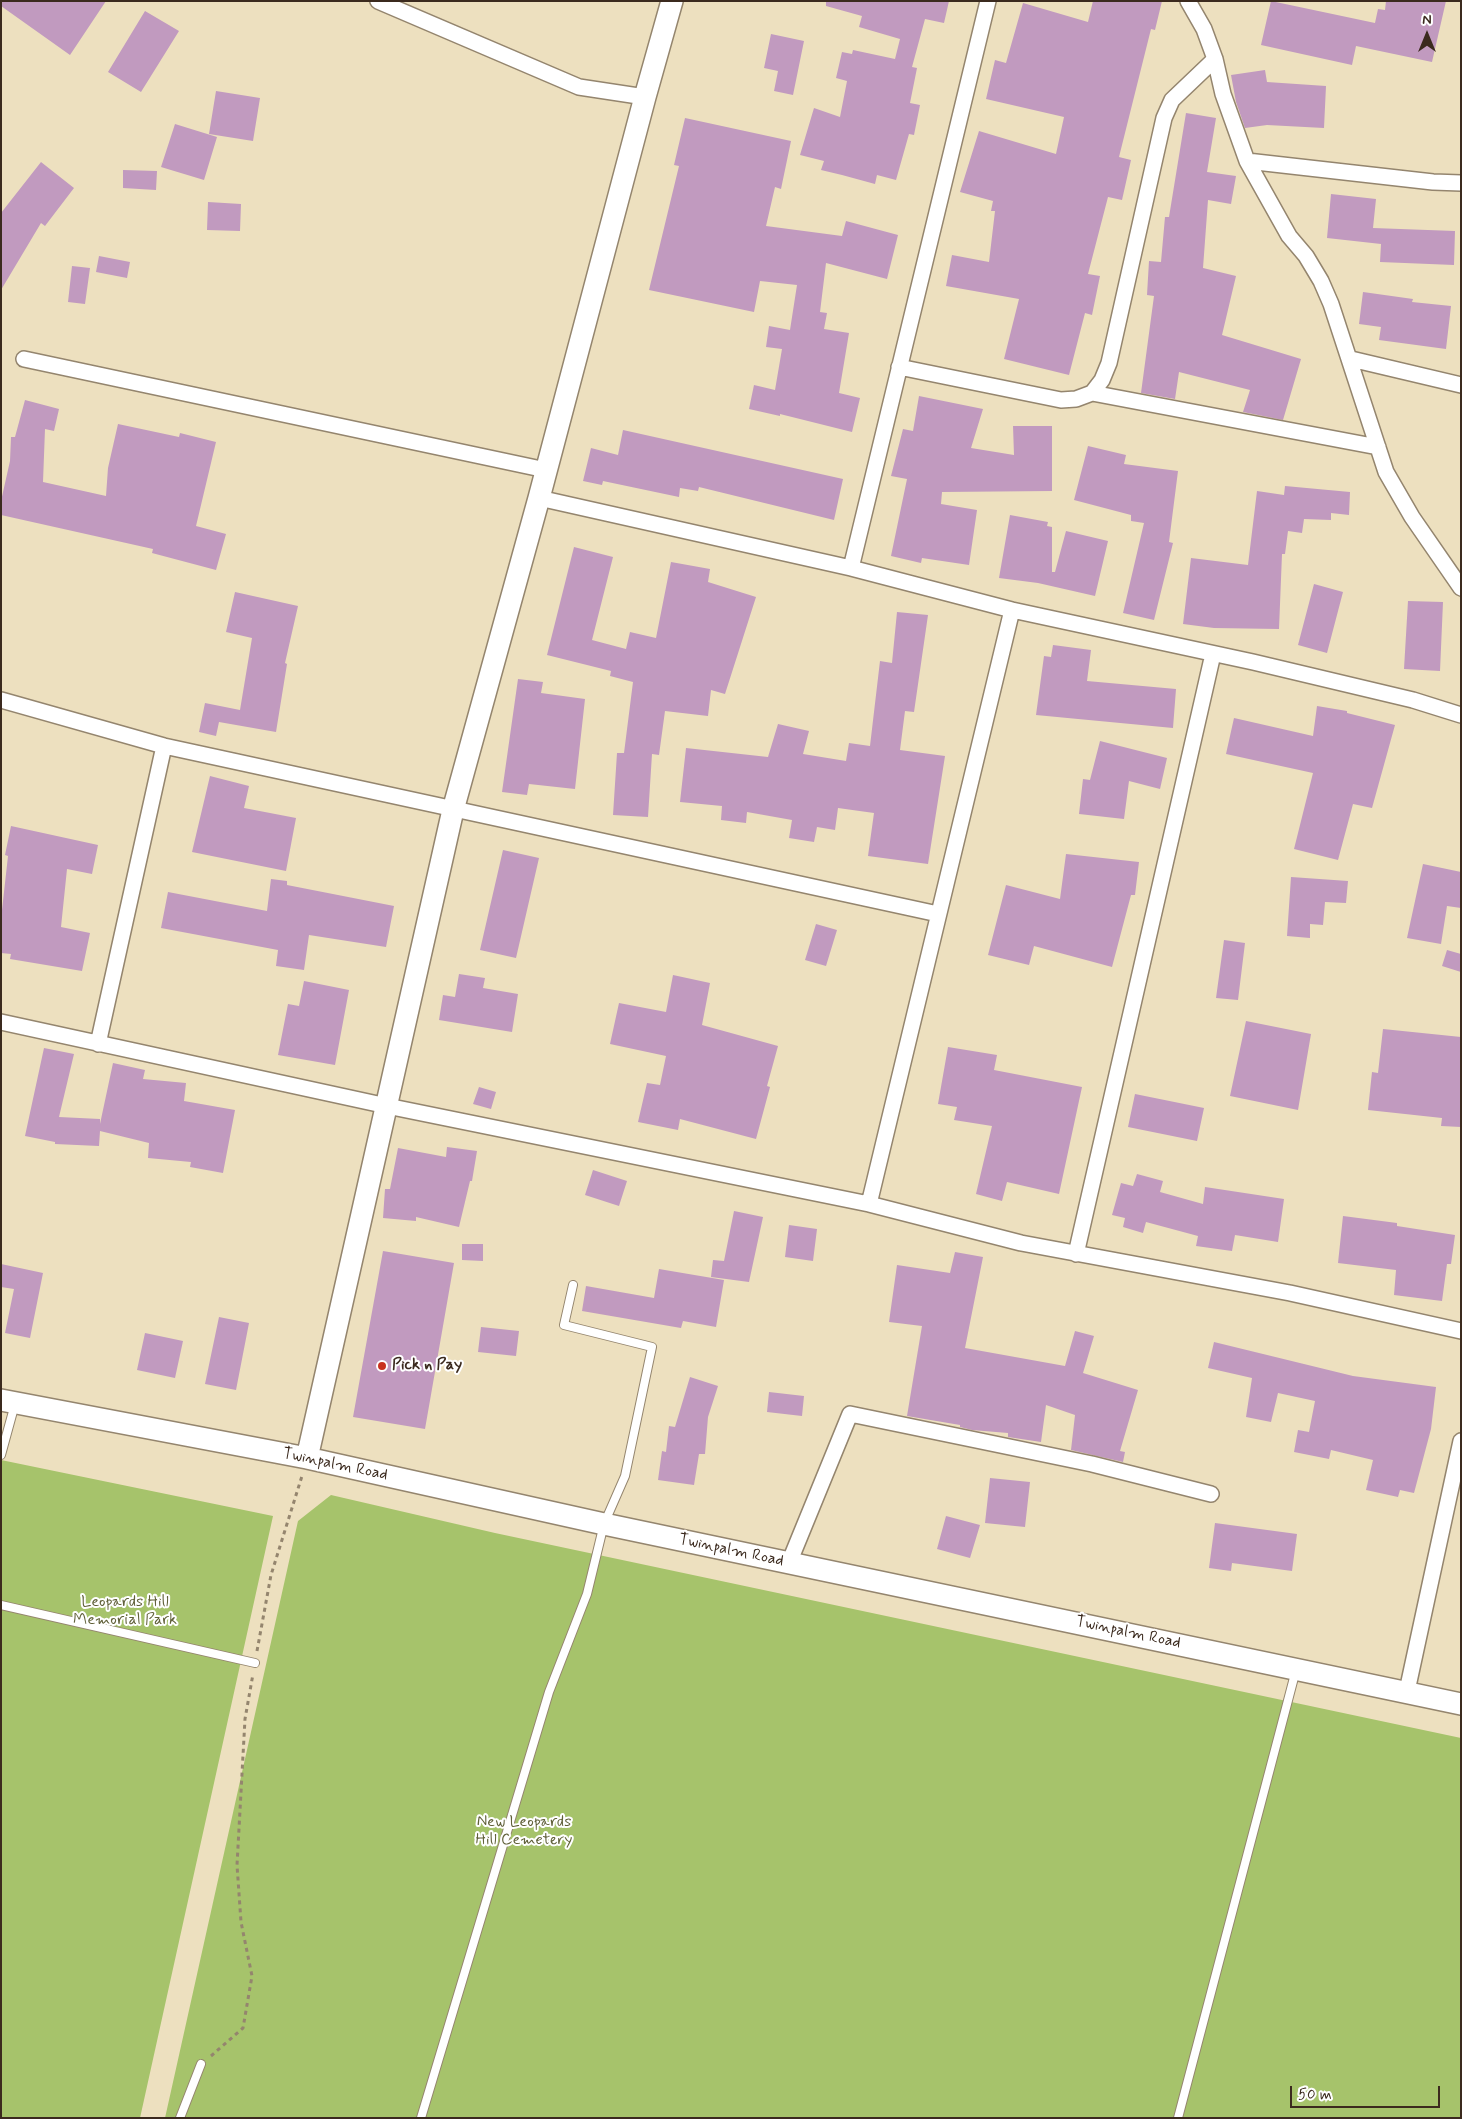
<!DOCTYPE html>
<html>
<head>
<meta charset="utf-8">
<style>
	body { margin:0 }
	#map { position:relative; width:1462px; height:2119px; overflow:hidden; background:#ede0bf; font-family:Mynerve,sans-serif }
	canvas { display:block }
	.frame { position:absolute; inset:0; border:2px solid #3b2a1e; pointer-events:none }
	.north { position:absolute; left:1402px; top:10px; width:50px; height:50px; -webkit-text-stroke:4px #fff; paint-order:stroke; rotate:0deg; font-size:14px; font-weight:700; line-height:20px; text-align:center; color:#3b2a1e }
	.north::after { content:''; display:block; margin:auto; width:18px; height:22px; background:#3b2a1e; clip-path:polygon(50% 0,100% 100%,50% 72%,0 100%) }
	.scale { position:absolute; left:1290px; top:2086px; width:150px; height:22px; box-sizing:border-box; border:2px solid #3b2a1e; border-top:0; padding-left:6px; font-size:15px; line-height:18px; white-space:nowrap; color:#3b2a1e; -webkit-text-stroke:4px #fff; paint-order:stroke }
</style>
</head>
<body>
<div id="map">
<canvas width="1462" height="2119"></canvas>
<div class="frame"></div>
<div class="north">N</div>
<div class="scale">50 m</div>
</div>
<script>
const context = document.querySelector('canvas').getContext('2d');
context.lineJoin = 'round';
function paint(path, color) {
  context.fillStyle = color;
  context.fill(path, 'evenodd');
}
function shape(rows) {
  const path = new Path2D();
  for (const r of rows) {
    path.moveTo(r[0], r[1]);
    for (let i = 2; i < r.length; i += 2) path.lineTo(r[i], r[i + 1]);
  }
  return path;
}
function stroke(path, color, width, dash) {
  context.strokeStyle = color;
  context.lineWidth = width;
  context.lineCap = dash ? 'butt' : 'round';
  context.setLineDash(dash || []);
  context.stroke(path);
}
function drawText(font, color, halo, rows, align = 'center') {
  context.font = font + ' Mynerve,sans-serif';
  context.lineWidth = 4;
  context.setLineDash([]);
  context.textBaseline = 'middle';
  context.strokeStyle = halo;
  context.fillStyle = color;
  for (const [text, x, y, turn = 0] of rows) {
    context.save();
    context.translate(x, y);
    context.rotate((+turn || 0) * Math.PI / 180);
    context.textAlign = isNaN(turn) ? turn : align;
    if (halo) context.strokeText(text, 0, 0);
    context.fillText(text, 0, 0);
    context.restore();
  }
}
paint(shape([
	[1,1460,273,1516,140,2118,1,2118],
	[331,1495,495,1533,1461,1738,1461,2118,165,2118,298,1521]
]), '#a6c36b');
paint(shape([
	[1,1,106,1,70,55,1,6],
	[826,1,949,1,944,23,925,19,912,67,917,68,910,103,920,105,914,135,909,134,896,180,877,175,875,184,842,175,821,170,824,161,800,155,814,108,840,117,847,81,836,78,842,52,852,54,853,50,895,59,900,39,859,27,862,16,826,6],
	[1093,1,1162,1,1155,30,1151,29,1119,157,1131,160,1122,200,1108,197,1088,274,1100,276,1092,315,1085,313,1069,375,1004,359,1019,299,946,286,952,255,989,262,995,211,991,211,993,201,960,192,979,131,1056,154,1064,117,986,99,995,60,1006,63,1023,3,1088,22],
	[1271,1,1375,23,1378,9,1385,10,1386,1,1446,1,1432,62,1356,46,1352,65,1261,45],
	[145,11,179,31,141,92,108,72],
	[771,34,804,41,793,95,774,91,778,71,764,68],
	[1265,70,1267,82,1326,86,1324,128,1267,125,1245,128,1236,102,1231,75],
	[216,91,260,98,253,141,209,134],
	[1186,113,1216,118,1207,172,1236,176,1231,204,1208,200,1203,268,1236,276,1222,335,1301,359,1283,420,1243,412,1250,390,1179,372,1175,399,1141,393,1154,296,1147,295,1149,261,1161,262,1165,217,1169,217],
	[685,118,791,141,781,189,775,187,766,226,842,236,846,221,898,235,887,279,826,263,820,312,827,313,824,329,849,333,839,393,860,398,852,432,780,414,780,416,749,409,754,385,775,390,782,349,766,347,769,326,790,330,797,285,760,281,754,312,649,290,679,166,674,165],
	[175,124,217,137,204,180,161,167],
	[41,162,74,188,45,226,41,223,1,290,1,213],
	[123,170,157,171,156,190,123,188],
	[1331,194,1376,199,1373,228,1455,231,1454,265,1380,262,1381,244,1327,238],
	[208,202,241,204,240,231,207,230],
	[99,256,130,262,127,278,96,272],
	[72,266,90,268,85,304,68,302],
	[1363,292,1413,299,1412,302,1451,306,1446,349,1379,340,1381,327,1359,324],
	[919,396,983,409,971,448,1014,455,1013,426,1052,426,1052,491,942,492,941,504,977,510,969,565,922,558,921,563,891,556,907,479,891,476,903,429,913,431],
	[25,400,59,409,54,431,45,429,43,482,106,496,108,468,118,424,179,437,180,433,216,442,196,526,226,534,216,570,152,553,153,549,1,515,1,501,10,461,11,437,15,437],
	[623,430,843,479,834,520,699,487,698,491,680,488,679,497,603,481,602,485,583,481,591,448,618,455],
	[1088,446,1126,455,1124,464,1178,471,1169,542,1173,543,1154,620,1123,613,1144,523,1131,521,1131,515,1074,500],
	[1285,486,1350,492,1349,515,1331,513,1331,520,1304,519,1302,533,1288,531,1285,554,1282,554,1279,629,1214,628,1183,624,1191,558,1248,565,1257,491,1284,495],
	[1010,515,1048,522,1047,526,1052,527,1052,572,1055,572,1066,531,1108,541,1095,596,1038,583,999,578],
	[574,547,613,557,592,640,626,649,630,632,656,638,671,562,710,569,708,582,756,597,725,694,711,690,708,716,665,711,659,755,652,754,648,817,613,815,617,753,624,753,633,682,610,676,611,671,547,655],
	[1314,584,1343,592,1327,653,1298,645],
	[235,592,298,606,285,663,287,664,276,732,219,722,216,736,199,732,205,703,240,710,252,638,226,632],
	[1408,601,1443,602,1440,671,1404,669],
	[897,612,928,615,914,712,905,711,900,750,945,756,928,864,868,856,874,813,838,808,835,830,817,827,814,842,789,838,792,820,747,812,746,823,721,820,722,806,680,802,686,748,768,757,778,724,809,731,803,754,846,761,849,743,870,746,880,661,892,663],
	[1053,645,1091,650,1087,681,1176,689,1173,728,1036,715,1044,656,1051,657],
	[518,679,543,682,541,693,585,699,575,789,529,784,527,795,502,792],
	[1317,706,1347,711,1347,713,1395,725,1372,808,1353,804,1338,860,1294,849,1313,773,1226,754,1234,718,1313,736],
	[1100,741,1167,758,1160,789,1129,781,1124,819,1079,814,1083,779,1090,780],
	[210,776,249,786,244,808,296,818,286,871,192,852],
	[11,826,98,845,92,874,67,869,61,927,90,933,82,971,10,959,11,954,1,953,1,919,8,856,5,855],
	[503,850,539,858,516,958,480,950],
	[1066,854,1139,862,1135,895,1131,895,1112,967,1034,946,1029,965,988,955,1006,885,1060,899],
	[1423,864,1461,872,1461,908,1447,906,1441,944,1407,938],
	[1291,877,1348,881,1346,903,1325,902,1323,925,1310,924,1310,938,1287,936],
	[271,879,287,881,287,885,394,906,386,947,309,935,304,970,276,966,278,950,161,928,168,892,267,911],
	[816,924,837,930,826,966,805,960],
	[1224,940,1245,943,1238,1000,1216,998],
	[1447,950,1461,954,1461,972,1442,966],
	[459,974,485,978,483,988,518,994,512,1032,439,1020,443,995,455,997],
	[673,975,710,983,702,1025,778,1046,767,1086,770,1087,756,1139,680,1119,678,1130,638,1122,647,1083,660,1085,666,1056,610,1044,619,1003,666,1012],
	[304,981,349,990,335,1065,278,1055,288,1004,299,1006],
	[1246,1021,1311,1034,1298,1110,1230,1096],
	[1383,1029,1461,1037,1461,1127,1441,1126,1442,1118,1368,1110,1372,1072,1378,1073],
	[948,1047,997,1055,994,1070,1082,1087,1059,1194,1007,1182,1002,1201,976,1194,992,1126,954,1120,957,1107,938,1104],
	[44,1048,74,1054,59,1117,100,1119,100,1124,113,1063,145,1070,143,1079,186,1083,184,1101,235,1110,223,1173,190,1167,191,1162,148,1158,149,1143,100,1131,99,1146,55,1144,55,1142,25,1136],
	[479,1087,496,1092,491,1109,473,1104],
	[1135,1094,1204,1108,1197,1141,1128,1127],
	[447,1147,477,1151,472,1181,470,1181,459,1227,416,1217,416,1221,383,1218,385,1189,390,1189,398,1148,446,1157],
	[593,1170,627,1181,619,1206,585,1195],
	[1137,1174,1163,1181,1160,1192,1203,1204,1205,1187,1284,1199,1278,1242,1235,1235,1232,1251,1196,1246,1198,1236,1146,1222,1143,1233,1123,1227,1125,1218,1112,1215,1121,1183,1133,1186],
	[734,1211,763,1217,749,1282,711,1277,713,1260,724,1261],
	[1343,1216,1397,1223,1397,1226,1455,1235,1451,1264,1447,1264,1442,1301,1394,1295,1396,1270,1338,1263],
	[789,1225,817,1229,813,1261,785,1257],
	[462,1244,483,1244,483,1261,462,1260],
	[383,1251,454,1263,425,1429,353,1417],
	[955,1252,983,1257,965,1348,1065,1366,1075,1331,1094,1336,1083,1373,1138,1390,1120,1451,1125,1452,1123,1462,1071,1450,1075,1415,1046,1405,1041,1442,1008,1437,1008,1433,972,1430,960,1427,960,1425,907,1416,922,1326,889,1322,897,1265,950,1273],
	[1,1264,43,1273,30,1338,5,1333,14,1289,1,1287],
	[659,1269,724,1280,716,1327,683,1321,681,1328,582,1311,586,1286,654,1298],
	[219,1317,249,1323,236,1390,205,1384],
	[481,1327,519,1331,516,1356,478,1352],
	[145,1333,183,1341,175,1378,137,1370],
	[1214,1342,1353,1376,1436,1387,1431,1429,1414,1493,1400,1490,1398,1497,1366,1490,1373,1460,1331,1450,1329,1459,1294,1452,1298,1430,1309,1432,1315,1401,1278,1393,1271,1422,1246,1417,1252,1378,1208,1368],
	[690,1377,718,1386,708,1417,705,1454,699,1454,694,1485,658,1480,662,1451,666,1452,669,1426,675,1427],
	[769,1392,804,1396,802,1416,767,1412],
	[990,1478,1030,1482,1025,1527,985,1523],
	[946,1516,980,1525,970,1558,937,1549],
	[1215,1523,1297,1534,1292,1571,1232,1563,1231,1571,1209,1568]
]), '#c19abf');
const lane = shape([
	[1,1455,15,1404],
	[1,1605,255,1663],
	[180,2118,201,2064],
	[421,2118,549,1692,587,1594,604,1524,625,1476,652,1347,564,1325,573,1285],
	[1178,2118,1296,1670]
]);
const street = shape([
	[378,1,579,87,645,97],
	[1188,1,1204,29,1215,59,1223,94,1247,161,1289,236,1306,256,1321,281,1331,304,1386,472,1412,517,1461,588],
	[1247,161,1433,182,1461,183],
	[24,359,546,470],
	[1351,359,1461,385],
	[899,367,1061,400,1076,399,1092,393,1102,380,1109,363,1164,118,1172,100,1215,59],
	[1092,393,1378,447],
	[539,498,851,568,1012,610,1253,662,1413,700,1461,715],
	[851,568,988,1],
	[1,700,164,746,938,914],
	[1,1022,387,1106,869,1204,1021,1243,1290,1293,1461,1331],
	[98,1044,164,746],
	[869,1204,1012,610],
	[1076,1254,1213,654],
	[789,1563,850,1414,1092,1464,1211,1494],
	[1407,1691,1461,1441]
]);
const secondary = shape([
	[1,1400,307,1458,604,1524,1461,1704],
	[307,1458,453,810,539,498,645,97,672,1]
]);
stroke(lane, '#94856e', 10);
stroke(street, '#94856e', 18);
stroke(secondary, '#94856e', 24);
stroke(shape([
	[257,1651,271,1575,302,1476],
	[211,2056,243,2028,252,1976,241,1922,237,1865,245,1719,253,1674]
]), '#94856e', 3, [4, 4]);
stroke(lane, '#fff', 8);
stroke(street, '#fff', 15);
stroke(secondary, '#fff', 21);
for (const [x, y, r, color] of [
	[382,1366,5,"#c8321e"]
]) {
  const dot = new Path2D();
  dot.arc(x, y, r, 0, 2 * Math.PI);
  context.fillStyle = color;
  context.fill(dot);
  stroke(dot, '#fff', 2);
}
drawText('bold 16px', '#3b2a1e', '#fff', [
	["Pick n Pay",392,1366]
], 'left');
drawText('16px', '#3b2a1e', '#fff', [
	["Twinpalm Road",335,1465,12],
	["Twinpalm Road",731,1551,12],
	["Twinpalm Road",1128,1633,12]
]);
drawText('16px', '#606039', '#fff', [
	["Leopards Hill",125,1603],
	["Memorial Park",125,1621],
	["New Leopards",524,1823],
	["Hill Cemetery",524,1841]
]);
</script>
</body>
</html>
